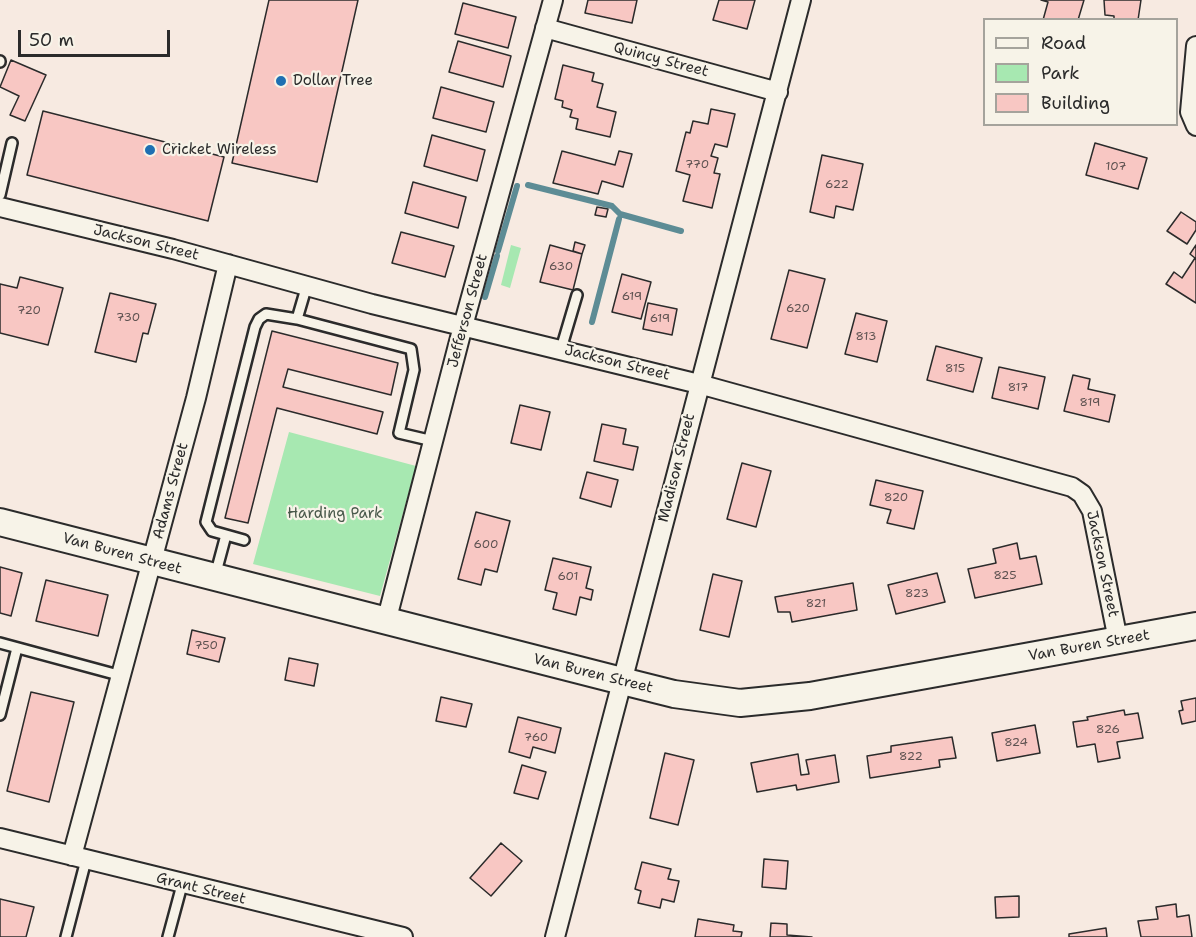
<!DOCTYPE html>
<html>
<head>
<meta charset="utf-8">
<style>
	body { margin:0 }
	#map { position:relative; width:1196px; height:937px; overflow:hidden; background:#f7eae1; font-family:"Shantell Sans",sans-serif }
	canvas { display:block }
	.legend { position:absolute; left:983px; top:18px; width:195px; height:108px; box-sizing:border-box; background:#f7f3e8; border:2px solid #a5a39c; margin:0; padding:8px 10px; list-style:none; font-size:18px; color:#2b2b2b }
	.legend li { display:flex; align-items:center; gap:12px; height:30px }
	.legend b { width:30px; border:2px solid #a5a39c }
	.scale { position:absolute; left:18px; top:30px; width:152px; height:27px; box-sizing:border-box; border:3px solid #2b2b2b; border-top:0; padding-left:8px; font-size:18px; line-height:21px; white-space:nowrap; color:#2b2b2b; -webkit-text-stroke:4px #f7f3e8; paint-order:stroke }
</style>
</head>
<body>
<div id="map">
<canvas width="1196" height="937"></canvas>
<ul class="legend">
<li><b style="height:8px;background:#f7f3e8"></b>Road</li>
<li><b style="height:16px;background:#a7e8b1"></b>Park</li>
<li><b style="height:16px;background:#f8c7c3"></b>Building</li>
</ul>
<div class="scale">50 m</div>
</div>
<script>
const context = document.querySelector('canvas').getContext('2d');
context.lineJoin = 'round';
function paint(path, color) {
  context.fillStyle = color;
  context.fill(path, 'evenodd');
}
function shape(rows) {
  const path = new Path2D();
  for (const r of rows) {
    path.moveTo(r[0], r[1]);
    for (let i = 2; i < r.length; i += 2) path.lineTo(r[i], r[i + 1]);
  }
  return path;
}
function stroke(path, color, width, dash) {
  context.strokeStyle = color;
  context.lineWidth = width;
  context.lineCap = dash ? 'butt' : 'round';
  context.setLineDash(dash || []);
  context.stroke(path);
}
function drawText(font, color, halo, rows, align = 'center') {
  context.font = font + ' "Shantell Sans",sans-serif';
  context.lineWidth = 4.5;
  context.setLineDash([]);
  context.textBaseline = 'middle';
  context.strokeStyle = halo;
  context.fillStyle = color;
  for (const [text, x, y, turn = 0] of rows) {
    context.save();
    context.translate(x, y);
    context.rotate((+turn || 0) * Math.PI / 180);
    context.textAlign = isNaN(turn) ? turn : align;
    if (halo) context.strokeText(text, 0, 0);
    context.fillText(text, 0, 0);
    context.restore();
  }
}
paint(shape([
	[511,245,521,248,510,288,501,285],
	[289,432,416,466,380,596,253,564]
]), '#a7e8b1');
stroke(shape([
	[528,185,612,206,620,214,681,231],
	[498,251,517,186],
	[485,297,497,256],
	[592,322,619,219]
]), '#5d8c95', 6);
const building = shape([
	[269,0,358,0,317,182,232,163,269,0],
	[588,0,637,0,632,23,585,13,588,0],
	[719,0,755,0,747,29,713,20,719,0],
	[1041,0,1084,0,1078,20,1043,20,1048,2,1041,0],
	[1104,0,1141,0,1138,20,1114,20,1114,16,1105,15,1104,0],
	[463,3,516,17,508,48,455,34,463,3],
	[458,41,511,56,503,87,449,72,458,41],
	[11,60,46,75,25,121,10,115,19,96,0,87,11,60],
	[563,65,594,73,592,81,603,84,597,107,616,112,610,137,576,129,578,119,570,117,572,110,562,107,563,101,555,99,563,65],
	[441,87,494,102,486,132,433,118,441,87],
	[711,109,735,114,727,147,715,144,711,156,718,158,714,173,720,174,712,208,683,201,690,175,676,171,686,132,690,133,693,121,708,124,711,109],
	[43,111,224,157,208,221,27,175,43,111],
	[432,135,485,150,477,181,424,166,432,135],
	[1095,143,1147,158,1138,189,1086,175,1095,143],
	[562,151,615,165,619,151,632,154,623,187,602,181,598,194,553,183,562,151],
	[822,155,863,164,853,210,836,206,834,218,810,212,822,155],
	[413,182,466,197,458,228,405,213,413,182],
	[597,207,608,209,606,217,595,215,597,207],
	[1181,212,1196,222,1196,230,1187,244,1167,231,1181,212],
	[401,232,454,246,445,277,392,263,401,232],
	[575,242,585,245,582,254,573,251,575,242],
	[550,245,582,254,573,290,540,282,550,245],
	[1196,245,1196,303,1166,284,1174,272,1182,278,1195,258,1190,254,1196,245],
	[789,270,825,279,807,348,771,339,789,270],
	[622,274,651,282,641,319,612,312,622,274],
	[20,277,63,288,48,345,0,333,0,284,17,288,20,277],
	[110,293,156,304,148,334,143,333,136,362,95,352,110,293],
	[648,303,677,309,672,335,643,329,648,303],
	[856,313,887,321,877,362,845,354,856,313],
	[272,331,398,363,391,395,288,369,283,387,383,412,377,434,277,408,248,523,225,518,272,331],
	[936,346,982,358,973,392,927,380,936,346],
	[999,367,1045,377,1038,409,992,398,999,367],
	[1073,375,1090,379,1088,389,1115,395,1109,422,1064,411,1073,375],
	[520,405,550,412,541,450,511,443,520,405],
	[602,424,626,429,623,444,638,447,633,470,594,461,602,424],
	[742,463,771,471,756,527,727,519,742,463],
	[587,472,618,480,611,507,580,498,587,472],
	[876,480,923,491,914,529,887,523,891,510,870,505,876,480],
	[476,512,510,521,497,572,485,569,481,585,458,579,476,512],
	[1017,543,1020,559,1036,556,1042,584,975,598,968,569,996,563,993,549,1017,543],
	[553,558,591,567,586,588,593,590,591,600,580,597,576,615,553,609,557,593,545,590,553,558],
	[0,567,22,573,11,616,0,613,0,567],
	[937,573,945,602,896,614,888,585,937,573],
	[713,574,742,581,729,637,700,630,713,574],
	[46,580,108,595,98,636,36,621,46,580],
	[853,583,857,610,792,622,790,612,778,612,775,597,853,583],
	[192,630,225,638,219,662,187,654,192,630],
	[289,658,318,664,314,686,285,680,289,658],
	[31,692,74,702,49,802,7,791,31,692],
	[441,697,472,704,466,727,436,721,441,697],
	[1196,698,1196,721,1182,724,1179,711,1183,710,1181,701,1196,698],
	[1124,710,1125,715,1138,713,1143,738,1117,742,1120,758,1098,762,1095,744,1077,747,1073,722,1088,720,1087,717,1124,710],
	[518,717,561,728,555,753,533,747,530,758,509,752,518,717],
	[1035,725,1040,753,997,761,992,733,1035,725],
	[952,737,956,758,939,760,940,767,870,778,867,756,891,752,891,746,952,737],
	[665,753,694,760,678,825,650,818,665,753],
	[798,754,801,775,809,774,806,760,835,755,839,782,797,790,796,785,757,792,751,763,798,754],
	[522,765,546,772,538,799,514,793,522,765],
	[501,843,522,861,491,896,470,878,501,843],
	[764,859,788,861,786,889,762,887,764,859],
	[642,862,671,869,668,879,679,881,674,902,662,899,660,908,638,903,641,891,635,889,642,862],
	[1019,896,1019,917,996,918,995,897,1019,896],
	[0,899,34,907,26,937,0,937,0,899],
	[1176,904,1177,917,1189,915,1192,937,1141,937,1138,921,1158,919,1156,907,1176,904],
	[698,919,734,925,733,931,742,932,741,937,695,937,698,919],
	[771,923,787,924,787,935,812,937,770,937,771,923],
	[1106,928,1107,937,1069,937,1069,934,1106,928]
]);
paint(building, '#f8c7c3');
stroke(building, '#2b2b2b', 1.5);
const lane = shape([
	[0,61,0,62],
	[0,195,12,143],
	[307,285,297,319,411,349,414,370,399,433,433,441],
	[561,349,577,295],
	[244,540,212,531,206,522,255,327,259,319,266,314,297,319],
	[215,576,226,535],
	[0,643,122,676],
	[0,715,17,648],
	[66,937,86,860],
	[168,937,182,885]
]);
const street = shape([
	[545,28,778,92],
	[1196,46,1190,112,1196,126],
	[0,207,173,249,372,304,699,384,1072,487,1082,494,1092,511,1118,640],
	[386,622,463,326,553,0],
	[0,838,403,937],
	[72,856,196,398,228,264],
	[555,937,801,0]
]);
const secondary = shape([
	[0,522,622,681,674,694,740,703,810,696,1196,626]
]);
stroke(lane, '#2b2b2b', 14);
stroke(street, '#2b2b2b', 22);
stroke(secondary, '#2b2b2b', 30);
stroke(lane, '#f7f3e8', 9);
stroke(street, '#f7f3e8', 18);
stroke(secondary, '#f7f3e8', 26);
for (const [x, y, r, color] of [
	[281,81,6,"#1f6fb2"],
	[150,150,6,"#1f6fb2"]
]) {
  const dot = new Path2D();
  dot.arc(x, y, r, 0, 2 * Math.PI);
  context.fillStyle = color;
  context.fill(dot);
  stroke(dot, '#f7f3e8', 2);
}
drawText('12px', '#5e5251', null, [
	["770",697,165],
	["107",1116,167],
	["622",837,185],
	["630",561,267],
	["619",632,297],
	["620",798,309],
	["720",29,311],
	["730",128,318],
	["619",660,319],
	["813",866,337],
	["815",955,369],
	["817",1018,388],
	["819",1090,403],
	["820",896,498],
	["600",486,545],
	["825",1005,576],
	["601",568,577],
	["823",917,594],
	["821",816,604],
	["750",206,646],
	["826",1108,730],
	["760",536,738],
	["824",1016,743],
	["822",911,757]
]);
drawText('15px', '#2b2b2b', '#f7f3e8', [
	["Quincy Street",661,60,15],
	["Jackson Street",146,243,14],
	["Jefferson Street",468,311,-75],
	["Jackson Street",617,363,14],
	["Madison Street",677,468,-76],
	["Adams Street",171,491,-75],
	["Van Buren Street",122,554,15],
	["Jackson Street",1102,564,78],
	["Van Buren Street",1089,646,-10],
	["Van Buren Street",593,674,14],
	["Grant Street",201,889,14]
]);
drawText('15px', '#2b2b2b', '#f7f3e8', [
	["Dollar Tree",293,81],
	["Cricket Wireless",162,150]
], 'left');
drawText('15px', '#4a5a4c', '#f7f3e8', [
	["Harding Park",335,514]
]);
</script>
</body>
</html>
